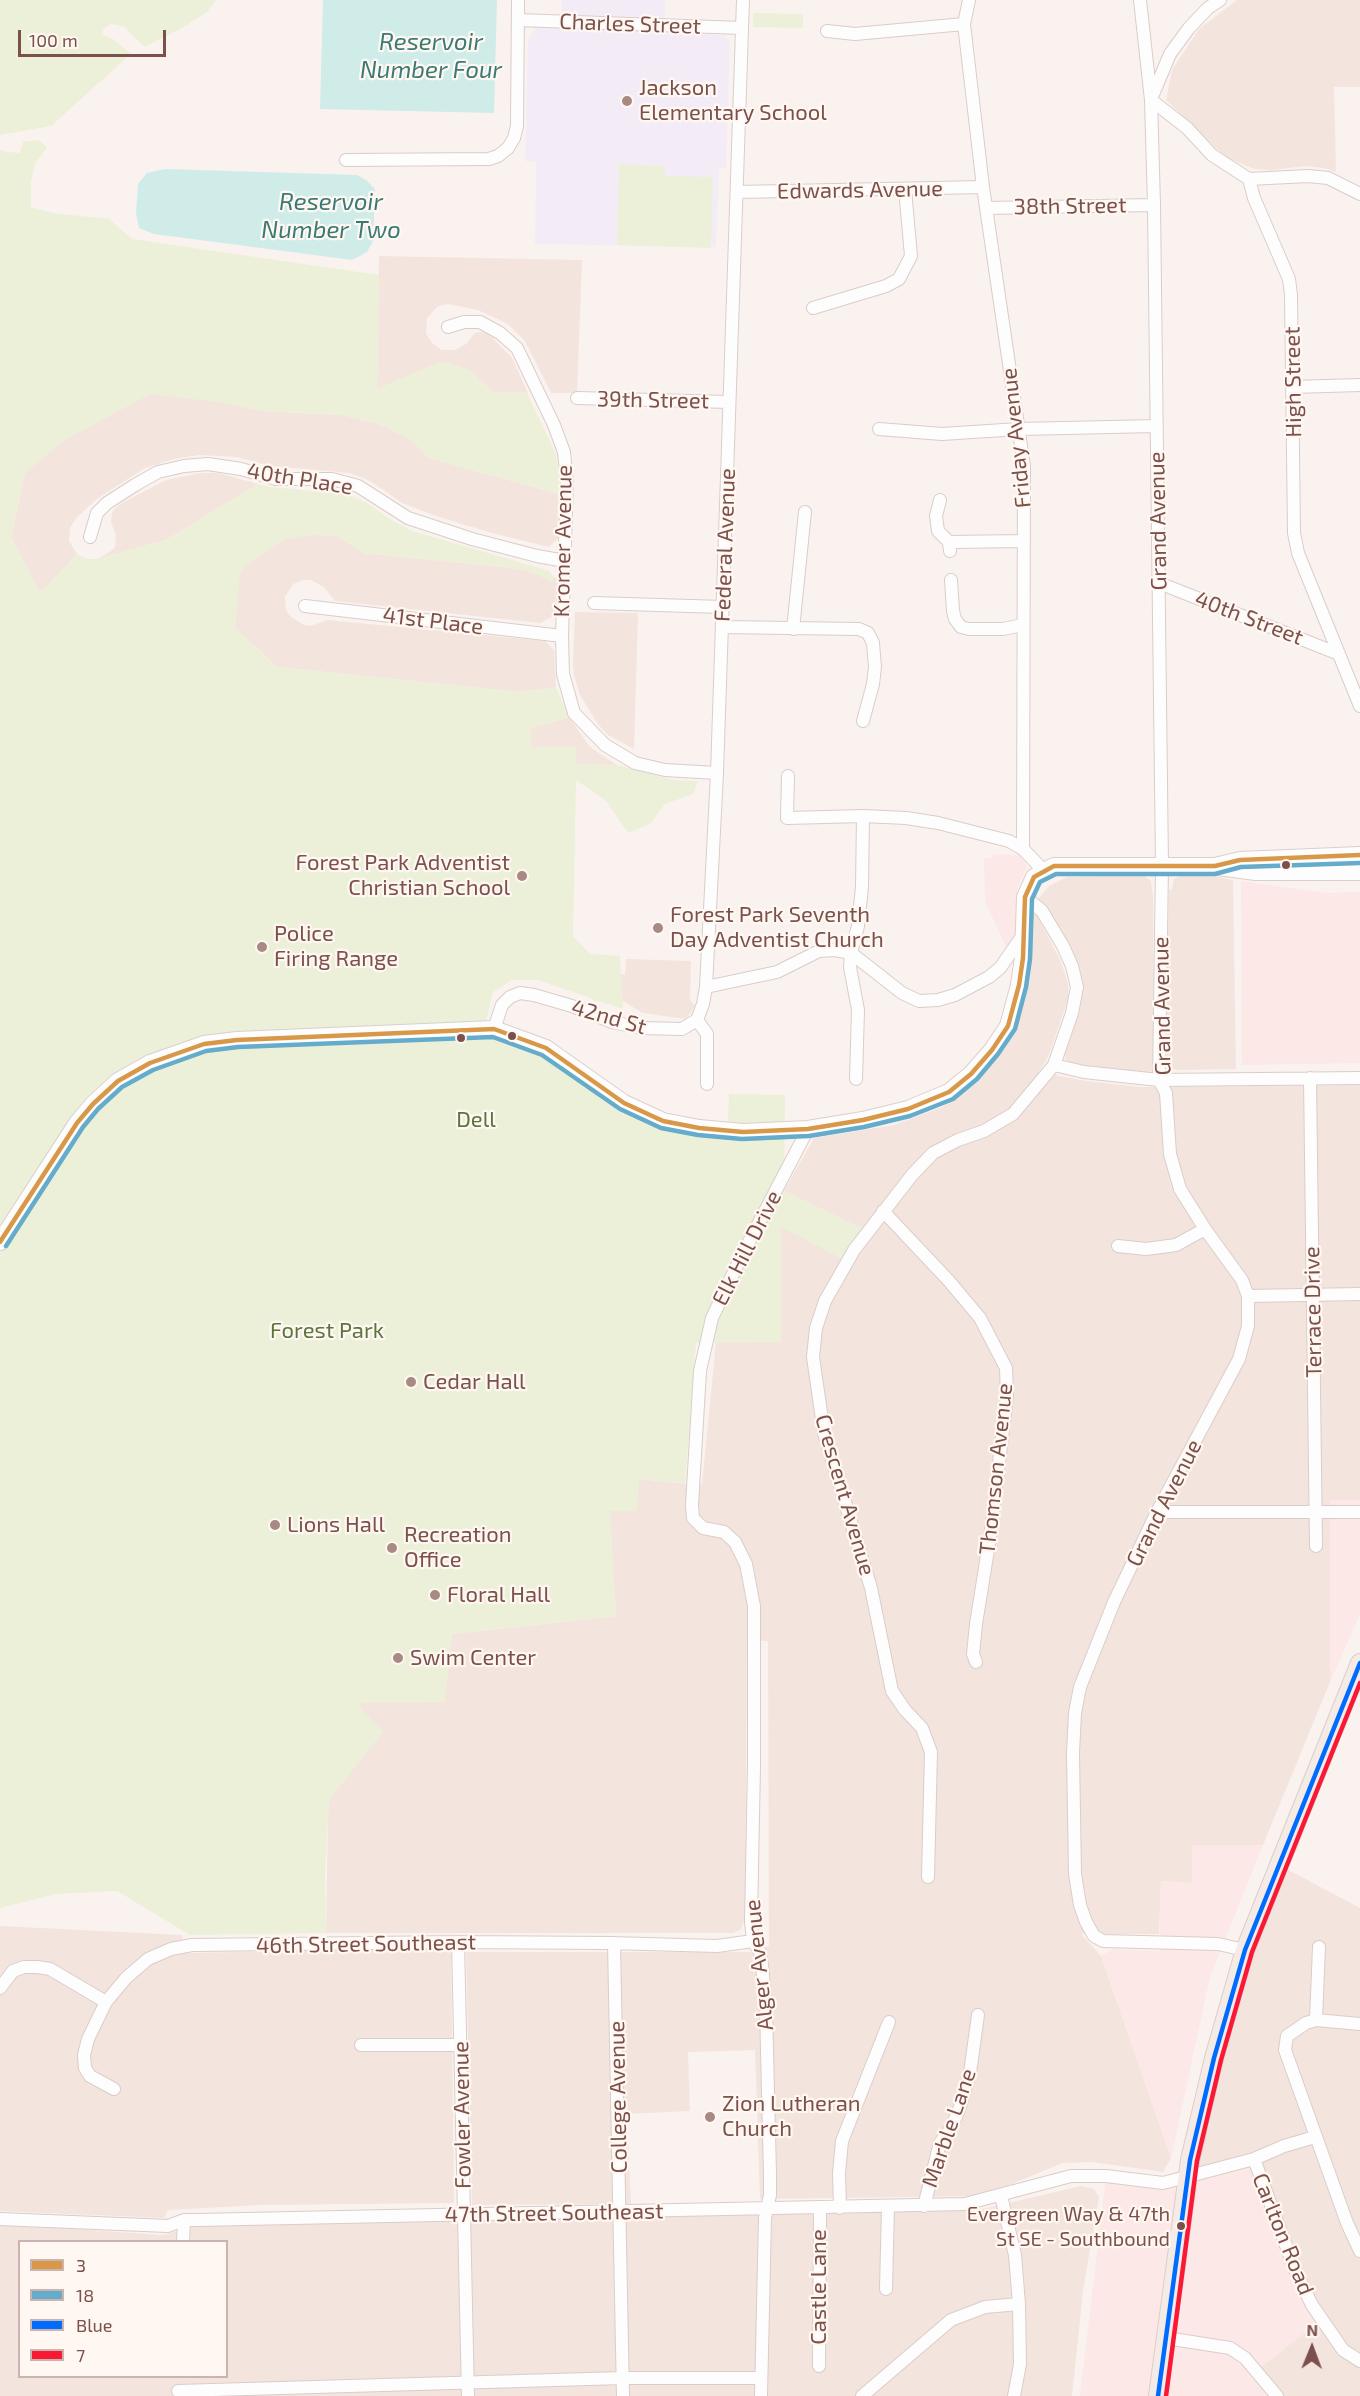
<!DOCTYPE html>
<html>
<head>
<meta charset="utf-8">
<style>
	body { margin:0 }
	#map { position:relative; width:1360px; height:2396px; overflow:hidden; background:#faf2ef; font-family:"Exo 2",sans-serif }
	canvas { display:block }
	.legend { position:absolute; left:18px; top:2240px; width:210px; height:138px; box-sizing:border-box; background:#fff7f2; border:2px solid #cbb4af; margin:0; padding:8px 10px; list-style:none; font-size:18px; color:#7c504b }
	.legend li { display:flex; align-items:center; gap:12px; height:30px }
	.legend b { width:30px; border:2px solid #cbb4af }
	.north { position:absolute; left:1282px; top:2318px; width:60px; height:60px; -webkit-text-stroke:4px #fff7f2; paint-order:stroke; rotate:1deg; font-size:16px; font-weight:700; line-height:24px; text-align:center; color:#7c504b }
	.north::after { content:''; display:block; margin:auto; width:21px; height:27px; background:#7c504b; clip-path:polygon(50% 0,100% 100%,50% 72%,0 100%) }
	.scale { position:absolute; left:18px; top:30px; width:148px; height:27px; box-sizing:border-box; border:3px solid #7c504b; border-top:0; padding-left:8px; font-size:18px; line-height:21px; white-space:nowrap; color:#7c504b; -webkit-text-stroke:4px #fff7f2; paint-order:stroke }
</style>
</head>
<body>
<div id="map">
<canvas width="1360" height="2396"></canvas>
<ul class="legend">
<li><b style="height:8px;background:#d99848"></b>3</li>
<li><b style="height:8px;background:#65accc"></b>18</li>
<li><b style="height:8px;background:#006cff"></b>Blue</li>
<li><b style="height:8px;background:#fb1835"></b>7</li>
</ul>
<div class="north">N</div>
<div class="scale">100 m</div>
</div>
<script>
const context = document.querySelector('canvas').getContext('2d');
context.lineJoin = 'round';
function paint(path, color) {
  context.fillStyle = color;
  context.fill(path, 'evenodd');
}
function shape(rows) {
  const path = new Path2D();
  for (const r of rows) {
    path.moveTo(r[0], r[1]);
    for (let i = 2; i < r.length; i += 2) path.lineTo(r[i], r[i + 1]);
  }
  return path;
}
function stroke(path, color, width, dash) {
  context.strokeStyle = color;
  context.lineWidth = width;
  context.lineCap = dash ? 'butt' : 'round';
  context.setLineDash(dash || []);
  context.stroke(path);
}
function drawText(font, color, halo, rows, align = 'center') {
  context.font = font + ' "Exo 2",sans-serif';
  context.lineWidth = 4.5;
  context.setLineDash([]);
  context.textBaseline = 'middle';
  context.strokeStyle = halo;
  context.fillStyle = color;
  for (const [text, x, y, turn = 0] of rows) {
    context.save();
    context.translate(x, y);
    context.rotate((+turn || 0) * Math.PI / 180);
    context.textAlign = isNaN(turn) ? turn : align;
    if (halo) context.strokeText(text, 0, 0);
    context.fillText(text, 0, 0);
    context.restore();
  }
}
paint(shape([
	[1237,0,1360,0,1360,87,1334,87,1336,172,1324,168,1306,166,1271,170,1254,169,1226,157,1166,100,1172,70,1199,29],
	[379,256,582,260,577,393,551,393,525,341,508,324,478,310,448,304,438,306,427,318,426,333,432,343,442,350,455,350,466,344,475,333,481,332,490,335,512,358,528,393,493,392,469,370,377,389],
	[146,389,192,393,262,411,342,415,379,424,412,440,429,458,559,494,558,538,549,547,492,533,436,516,402,503,372,482,350,473,270,466,237,457,199,455,174,459,145,468,98,498,76,518,70,528,69,541,77,554,40,594,11,537,25,473,60,443],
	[200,473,218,473,258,484,166,540,98,559,111,551,115,547,116,535,111,522,112,512,120,504,166,480],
	[292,533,337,536,364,553,522,569,556,578,555,611,552,617,540,623,335,601,324,587,311,580,303,580,293,584,285,597,286,610,291,617,304,625,310,626,328,620,545,641,554,650,556,687,519,692,277,667,235,628,239,570],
	[575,612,638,613,634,749,608,735,597,723,580,695,574,675,573,664],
	[569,717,590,747,617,765,531,763,531,728],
	[1185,874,1209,875,1233,880,1236,1069,1178,1070,1171,1068,1165,1060,1169,890,1172,889,1174,879],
	[1100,876,1144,876,1151,881,1153,896,1154,1029,1153,1068,1150,1074,1070,1063,1065,1059,1064,1052,1082,988,1076,959,1038,899,1049,886,1067,877],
	[1031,914,1037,915,1061,962,1068,984,1068,999,1049,1055,1039,1072,1086,1081,1141,1087,1360,1085,1360,1500,1330,1501,1330,1682,1263,1845,1192,1845,1192,1883,1161,1881,1159,1934,1081,1934,1101,1956,1171,2158,1163,2172,1092,2162,1063,2163,982,2196,760,2199,755,2050,688,2052,690,2111,627,2114,631,2204,472,2205,466,1952,751,1952,769,1946,768,1641,747,1640,745,1919,740,1930,733,1933,326,1933,330,1702,444,1702,452,1634,616,1616,609,1511,639,1479,702,1485,716,1342,781,1342,781,1227,862,1229,784,1191,814,1138,894,1125,942,1107,977,1082,1006,1047,1026,996],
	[626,959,691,961,690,1000,695,1006,686,1019,643,1013,614,996,616,973,625,975],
	[1279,1865,1360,1908,1360,2396,1277,2396,1256,2371,1187,2177],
	[0,1926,182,1935,184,1953,451,1948,454,2203,261,2205,168,2210,164,2218,0,2211],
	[1081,2186,1094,2189,1099,2197,1083,2291,1072,2396,0,2396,0,2224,163,2235,195,2226,978,2210],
	[20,2242,226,2242,226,2376,20,2376]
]), '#f4e4de');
paint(shape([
	[993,854,1020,855,1027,866,1017,890,1017,935,1006,947,985,901,984,858,992,858],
	[1241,881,1326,893,1360,892,1360,1063,1242,1065],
	[1330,1500,1360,1500,1360,1614,1330,1682],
	[1192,1845,1263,1845,1210,1977,1171,2158,1101,1956,1113,1949,1159,1951,1161,1881,1192,1883],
	[1254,2159,1322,2320,1256,2371,1283,2396,1080,2396,1106,2176,1163,2183]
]), '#fce8e6');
paint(shape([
	[562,0,665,0,665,29,704,30,704,34,724,35,730,41,726,168,719,169,716,247,535,244,536,162,525,161,528,40,537,26,561,26]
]), '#f3ecf6');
paint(shape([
	[0,0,216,0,207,12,187,25,145,47,123,26,111,24,104,28,102,34,113,39,131,54,51,126,0,135,0,149,8,152,20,153,23,142,38,140,47,147,35,164,31,182,31,207,53,213,109,219,132,239,379,275,377,389,442,361,469,370,493,392,527,393,556,454,560,480,559,494,429,458,412,440,379,424,342,415,262,411,218,402,150,394,63,441,25,473,11,537,39,592,51,582,77,554,87,559,98,559,166,540,258,484,270,487,347,494,366,502,393,521,415,532,550,571,552,575,556,578,553,577,554,582,522,569,364,553,337,536,313,535,290,538,277,544,244,567,240,574,235,627,277,667,519,692,556,687,569,717,531,728,531,747,576,747,576,764,617,765,674,780,698,781,693,794,665,804,650,824,628,833,606,801,576,780,573,936,590,954,620,956,623,1009,599,1001,596,1002,590,998,538,980,512,980,493,992,486,1021,488,1036,546,1051,570,1071,572,1078,624,1115,627,1112,727,1138,729,1094,785,1095,784,1191,862,1229,843,1259,781,1227,781,1342,696,1343,685,1483,639,1479,637,1511,610,1511,616,1616,452,1634,445,1702,359,1703,361,1709,383,1732,329,1800,325,1873,326,1933,190,1935,117,1891,56,1894,0,1908],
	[753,13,803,14,803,28,753,27],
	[619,164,663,166,666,176,713,177,711,248,617,245]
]), '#ecf0d9');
paint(shape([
	[323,0,497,0,494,113,320,109],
	[165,169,357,175,366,180,375,189,373,241,367,252,352,260,154,234,139,228,136,213,138,184,147,173]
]), '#cfece8');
const minor = shape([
	[969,0,964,24,983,187,1024,466,1023,849],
	[1140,0,1151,100,1154,205,1162,864,1159,1080,1166,1093,1170,1154,1180,1189,1205,1229,1242,1280,1248,1296,1248,1326,1239,1359,1157,1512,1114,1602,1080,1687,1075,1713,1073,1753,1075,1874,1080,1905,1086,1922,1094,1936,1103,1941,1218,1944,1245,1950],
	[518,20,742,28],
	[827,31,855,34,964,24],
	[1151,99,1170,54,1189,28,1208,8,1220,0],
	[1151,100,1187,128,1212,155,1249,179,1254,198,1289,279,1291,295,1294,533,1298,553,1360,706],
	[346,160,489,159,498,156,508,148,514,138,517,126,518,0],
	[1249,179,1308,176,1328,178,1360,194],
	[737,192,983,187],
	[986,208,1154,205],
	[813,308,886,286,899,279,911,256,905,189],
	[448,327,464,322,480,322,500,333,517,348,554,425,564,452,567,481,562,636,563,674,574,713,605,745,635,763,665,770,717,773],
	[1293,387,1360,385],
	[577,398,729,402],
	[879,429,942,434,1019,429,1156,426],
	[940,500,936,516,938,531,949,542,950,551],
	[90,537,97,513,107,503,135,485,158,472,184,466,208,464,241,469,276,479,332,479,358,486,408,518,472,539,537,556,565,561],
	[949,542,1024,541],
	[951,580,953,611,955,619,961,627,969,629,1003,629,1023,625],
	[1159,583,1339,654],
	[594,603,723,607],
	[305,606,562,636],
	[722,627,859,629,868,633,873,643,875,667,873,684,863,721],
	[793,629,805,512],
	[788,776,787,818,863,816,906,818,938,823,1009,841,1023,849,1044,871],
	[706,987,777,972,819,951,835,950,851,953,902,993,919,1001,938,1000,955,995,989,977,1000,968,1023,935],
	[697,1020,703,1004,706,987,717,773,743,0],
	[697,1020,707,1034,707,1084],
	[494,1029,502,1005,510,997,520,993,534,995,572,1006,612,1022,641,1028,682,1029,697,1020],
	[1054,1065,1084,1072,1159,1080,1360,1078],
	[1310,1078,1316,1546],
	[856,1079,858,1010,850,967,851,953,858,926,862,887,863,816],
	[883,1211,949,1281,980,1318,1006,1368,1007,1396,990,1537,976,1624,973,1654,976,1662],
	[1118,1246,1146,1249,1176,1245,1205,1229],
	[1248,1296,1360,1294],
	[1157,1512,1360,1512],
	[928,1877,931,1752,922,1728,905,1710,892,1691,871,1588,824,1433,813,1357,816,1328,825,1301,854,1250,912,1175,933,1153,958,1140,984,1131,1013,1114,1054,1065,1072,1013,1077,987,1072,966,1063,946,1042,911,1025,897],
	[458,1942,468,2396],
	[614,1943,623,2396],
	[0,1988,13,1971,24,1967,37,1967,50,1969,106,2002],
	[1316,2020,1319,1947],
	[1360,2024,1316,2020,1306,2023,1287,2036,1285,2050,1347,2223,1360,2251],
	[361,2045,461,2045],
	[114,2089,90,2076,85,2068,84,2055,88,2039,106,2002,126,1978,148,1959,171,1949,192,1945,458,1942,610,1943,717,1946,753,1941],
	[1254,2159,1295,2270,1312,2305,1343,2350,1360,2361],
	[1001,2196,1015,2255,1019,2304,1020,2364,1014,2396],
	[924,2206,940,2143,950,2130,959,2110,970,2073,978,2015],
	[840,2208,839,2173,842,2141,889,2022],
	[0,2219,168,2226,184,2220,197,2220,965,2204,1071,2176,1106,2176,1163,2183,1254,2159,1284,2146,1315,2137],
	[183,2242,184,2220],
	[886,2289,888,2207],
	[1166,2338,1230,2348,1245,2358,1277,2396],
	[819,2366,820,2208],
	[178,2391,623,2378,761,2378],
	[761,2396,765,2218,770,2195,770,2174,766,2009,762,1965,760,1952,753,1941,751,1922,754,1765,754,1606,746,1564,735,1542,724,1532,703,1528,693,1518,692,1505,700,1371,712,1318,742,1255,808,1129],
	[862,2396,951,2320,985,2307,1019,2304]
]);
const secondary = shape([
	[1218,867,1256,872,1360,872],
	[0,1242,77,1123,93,1104,118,1081,150,1063,204,1044,237,1040,494,1029,546,1048,624,1103,663,1121,699,1128,743,1132,808,1129,863,1120,908,1109,949,1092,971,1074,992,1050,1008,1026,1019,985,1023,958,1025,897,1034,877,1044,871,1054,866,1215,866,1240,860,1360,855]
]);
const primary = shape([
	[1158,2396,1190,2160,1214,2058,1245,1950,1360,1663]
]);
stroke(minor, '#d9cdcb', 14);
stroke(secondary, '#dbcfcc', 18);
stroke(primary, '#dbcdcb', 20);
stroke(minor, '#fefdfd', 12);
stroke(secondary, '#fefdfd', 16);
stroke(primary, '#f4ebe6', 18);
stroke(shape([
	[0,1242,77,1123,93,1104,118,1081,150,1063,204,1044,237,1040,494,1029,546,1048,624,1103,663,1121,699,1128,743,1132,808,1129,863,1120,908,1109,949,1092,971,1074,992,1050,1008,1026,1019,985,1023,958,1025,897,1034,877,1054,866,1215,866,1240,860,1360,855]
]), '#d99848', 4.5);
stroke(shape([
	[6,1246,83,1127,98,1109,122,1087,153,1070,206,1051,238,1047,493,1037,542,1055,620,1109,661,1128,698,1135,742,1139,809,1136,864,1127,910,1116,953,1099,977,1079,998,1054,1015,1029,1026,987,1030,959,1032,899,1040,882,1056,874,1215,874,1241,867,1360,863]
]), '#65accc', 4.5);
stroke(shape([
	[1158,2396,1190,2160,1214,2058,1245,1950,1360,1663]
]), '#006cff', 4.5);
stroke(shape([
	[1166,2396,1197,2161,1221,2060,1252,1952,1360,1683]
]), '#fb1835', 4.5);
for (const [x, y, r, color] of [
	[627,101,6,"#a88984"],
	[1286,865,5,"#7c504b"],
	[522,876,6,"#a88984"],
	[658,928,6,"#a88984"],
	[262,947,6,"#a88984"],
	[512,1036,5,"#7c504b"],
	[461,1038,5,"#7c504b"],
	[411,1382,6,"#a88984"],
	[275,1525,6,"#a88984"],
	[392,1548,6,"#a88984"],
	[435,1595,6,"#a88984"],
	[398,1658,6,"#a88984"],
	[710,2117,6,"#a88984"],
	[1181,2226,5,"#7c504b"]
]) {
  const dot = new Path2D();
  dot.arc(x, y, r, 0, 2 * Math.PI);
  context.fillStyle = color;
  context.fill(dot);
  stroke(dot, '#fff7f2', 2);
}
drawText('20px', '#7c504b', '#fff7f2', [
	["Evergreen Way & 47th",1170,2214],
	["St SE - Southbound",1170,2239]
], 'right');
drawText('22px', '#7c504b', '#fff7f2', [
	["Charles Street",630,24,2],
	["Edwards Avenue",860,190,-1],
	["38th Street",1070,206,-1],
	["High Street",1293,382,-91],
	["39th Street",653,400,1],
	["Friday Avenue",1016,438,-96],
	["40th Place",300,479,9],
	["Grand Avenue",1158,521,-91],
	["Kromer Avenue",563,541,-89],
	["Federal Avenue",725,545,-88],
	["40th Street",1249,618,21],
	["41st Place",433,621,7],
	["Grand Avenue",1162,1006,-91],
	["42nd St",609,1017,16],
	["Elk Hill Drive",747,1248,-63],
	["Terrace Drive",1313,1312,-91],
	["Thomson Avenue",996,1469,-84],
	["Crescent Avenue",845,1495,74],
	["Grand Avenue",1164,1503,-63],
	["46th Street Southeast",366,1944,-1],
	["Alger Avenue",759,1965,-96],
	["College Avenue",618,2097,-91],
	["Fowler Avenue",462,2115,-91],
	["Marble Lane",949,2128,-71],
	["47th Street Southeast",554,2213,-1],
	["Carlton Road",1283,2234,68],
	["Castle Lane",819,2287,-90]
]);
drawText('22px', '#7c504b', '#fff7f2', [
	["Jackson",639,88],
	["Elementary School",639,113],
	["Forest Park Adventist",510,863,"right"],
	["Christian School",510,888,"right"],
	["Forest Park Seventh",670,915],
	["Day Adventist Church",670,940],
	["Police",274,934],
	["Firing Range",274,959],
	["Cedar Hall",423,1382],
	["Lions Hall",287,1525],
	["Recreation",404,1535],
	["Office",404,1560],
	["Floral Hall",447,1595],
	["Swim Center",410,1658],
	["Zion Lutheran",722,2104],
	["Church",722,2129]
], 'left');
drawText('22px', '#5b763b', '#fff7f2', [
	["Dell",476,1120],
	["Forest Park",327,1331]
]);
drawText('italic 24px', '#3a7a74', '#fff7f2', [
	["Reservoir",431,42],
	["Number Four",431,70],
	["Reservoir",331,202],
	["Number Two",331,230]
]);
</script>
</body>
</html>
